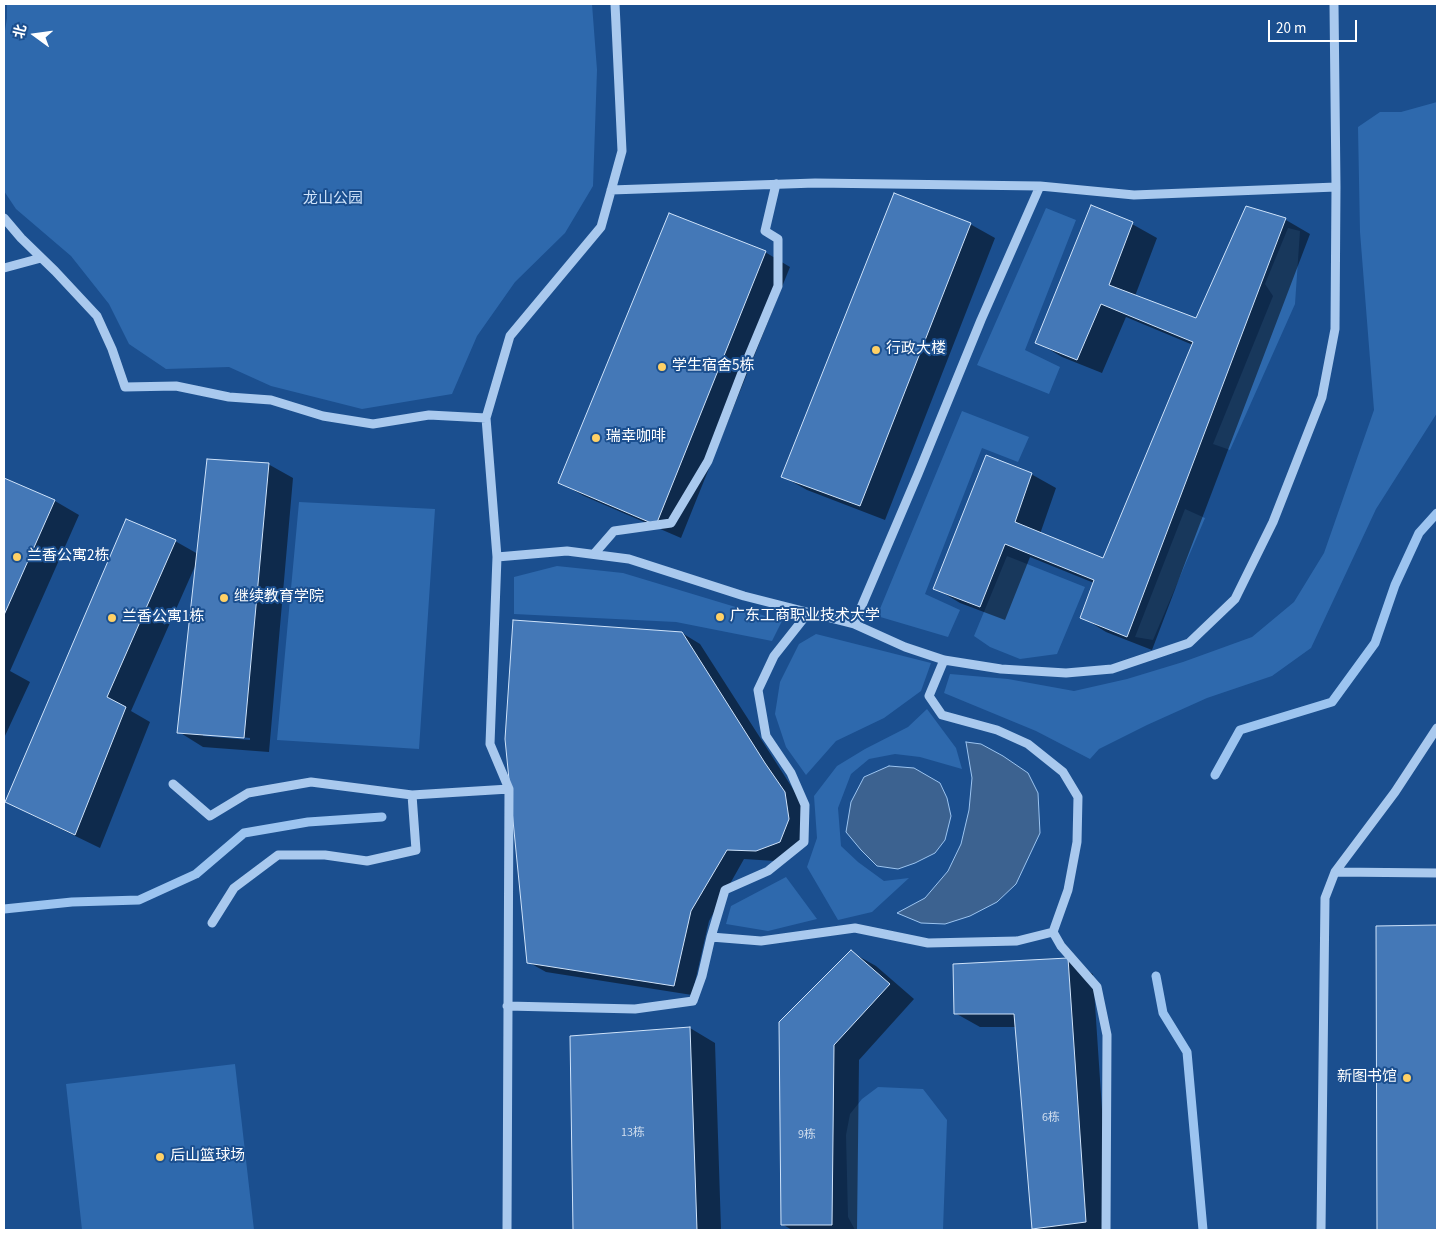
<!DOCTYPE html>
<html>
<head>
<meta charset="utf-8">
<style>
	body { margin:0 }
	#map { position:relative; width:1441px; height:1234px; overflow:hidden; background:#1b4f8f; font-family:"Source Sans 3","Noto Sans SC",sans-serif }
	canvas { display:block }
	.frame { position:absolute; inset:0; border:5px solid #fff; pointer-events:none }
	.north { position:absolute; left:10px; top:10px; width:50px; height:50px; -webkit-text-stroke:4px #1b4f8f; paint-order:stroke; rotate:284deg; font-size:14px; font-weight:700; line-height:20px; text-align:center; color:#fff }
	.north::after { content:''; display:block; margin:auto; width:18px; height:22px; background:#fff; clip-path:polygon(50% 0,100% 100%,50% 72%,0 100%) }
	.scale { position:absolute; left:1268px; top:20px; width:89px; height:22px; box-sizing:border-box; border:2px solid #fff; border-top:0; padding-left:6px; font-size:15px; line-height:18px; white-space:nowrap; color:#fff; -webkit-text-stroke:4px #1b4f8f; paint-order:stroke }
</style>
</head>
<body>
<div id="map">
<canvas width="1441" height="1234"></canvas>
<div class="frame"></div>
<div class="north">北</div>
<div class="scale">20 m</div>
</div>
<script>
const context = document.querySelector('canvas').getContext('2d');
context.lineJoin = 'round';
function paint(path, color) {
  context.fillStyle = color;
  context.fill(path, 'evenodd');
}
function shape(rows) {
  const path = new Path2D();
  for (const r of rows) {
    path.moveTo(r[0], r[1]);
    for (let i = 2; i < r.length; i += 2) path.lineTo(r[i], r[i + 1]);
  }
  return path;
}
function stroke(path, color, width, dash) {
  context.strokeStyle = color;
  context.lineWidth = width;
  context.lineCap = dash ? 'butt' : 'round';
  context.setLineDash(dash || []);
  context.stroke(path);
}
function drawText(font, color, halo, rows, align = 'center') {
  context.font = font + ' "Source Sans 3","Noto Sans SC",sans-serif';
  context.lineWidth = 4;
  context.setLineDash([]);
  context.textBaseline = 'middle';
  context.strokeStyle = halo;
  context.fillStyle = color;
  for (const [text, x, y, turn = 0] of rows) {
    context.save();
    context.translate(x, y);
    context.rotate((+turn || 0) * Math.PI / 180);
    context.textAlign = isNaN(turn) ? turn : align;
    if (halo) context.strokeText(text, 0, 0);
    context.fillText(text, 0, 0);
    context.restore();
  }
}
paint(shape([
	[7,4,592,4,597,70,593,186,565,233,515,282,477,336,452,394,362,409,271,386,229,367,166,369,129,344,109,304,71,256,16,209,4,191,4,37,7,18],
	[1437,102,1437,413,1376,509,1311,648,1272,676,1207,698,1147,725,1099,749,1090,759,1036,731,944,693,950,674,1008,679,1074,691,1127,679,1183,662,1252,637,1294,602,1324,553,1374,410,1360,232,1358,127,1380,112,1401,112],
	[1046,208,1076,220,1025,350,1060,367,1049,394,977,365],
	[1288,228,1300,231,1295,304,1230,450,1213,444,1273,296,1265,284],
	[962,411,1029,437,1018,462,982,448,925,594,960,610,948,637,877,616],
	[299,502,435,509,419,749,277,740],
	[1185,509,1205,518,1153,640,1135,637],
	[1007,556,1085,587,1057,654,1020,659,990,647,974,636],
	[557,566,623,573,782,621,772,641,676,622,514,614,514,577],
	[816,634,931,663,921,691,884,718,836,741,806,775,786,747,775,714,780,682,799,644],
	[927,709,956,748,962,769,920,757,895,754,869,759,851,774,838,808,841,846,858,862,884,881,909,878,872,912,838,920,807,867,817,838,814,796,837,766,865,749,908,727],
	[786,877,817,919,768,931,726,924,731,906],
	[235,1064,254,1230,82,1230,66,1084],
	[878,1087,923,1089,947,1120,943,1230,855,1230,848,1217,846,1135,850,1114,862,1099]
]), '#2e69ad');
const water = shape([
	[966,742,981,744,1003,756,1028,773,1038,793,1040,833,1016,884,997,902,970,916,945,924,921,923,897,913,925,898,948,871,961,844,969,810,972,778,966,742],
	[889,766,914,768,940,783,947,798,951,816,945,840,935,853,915,863,898,869,877,866,861,850,846,832,851,802,864,777,889,766]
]);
paint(water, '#3c6290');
stroke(water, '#9cc4f0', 1);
paint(shape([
	[1247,207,1286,220,1310,234,1152,650,1106,632,1082,617,1094,583,1030,557,1005,620,960,603,935,588,1031,474,1056,488,1040,534,1103,560,1193,345,1126,317,1102,373,1062,357,1037,342,1132,224,1157,238,1135,296,1197,320],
	[970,224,995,238,885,520,807,490,782,476],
	[765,252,790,267,681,538,584,496,559,482],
	[268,464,293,478,269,752,203,747,179,732,196,564,131,711,150,722,100,848,32,815,7,801,175,541,198,554],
	[203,734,250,738,250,740,203,736],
	[5,479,55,501,79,515,10,671,30,682,4,738,4,483],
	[682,633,700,644,802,803,806,829,797,852,775,861,744,859,709,921,692,995,546,972,528,962],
	[1377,927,1437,927,1437,1230,1378,1230],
	[851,952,876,966,914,999,859,1060,857,1230,792,1230,782,1224],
	[1068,960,1093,974,1110,1230,1038,1230,1034,1228,1016,1027,980,1027,955,1013],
	[690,1028,715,1043,721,1230,574,1230,571,1037]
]), '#0007');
stroke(shape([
	[1215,775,1240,730,1332,702,1375,643,1395,585,1419,533,1437,513],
	[4,909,72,902,139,900,196,874,244,833,308,822,382,817],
	[1156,976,1163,1013,1187,1052,1203,1230]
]), '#9cc4f0', 9);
const building = shape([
	[894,193,971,223,860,506,781,477,894,193],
	[1091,205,1133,222,1109,285,1196,318,1246,206,1286,218,1127,637,1080,618,1094,580,1005,544,980,607,933,589,986,455,1032,473,1015,522,1103,558,1193,342,1101,304,1077,360,1035,343,1091,205],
	[669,213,766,251,656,525,558,483,669,213],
	[207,459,269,463,244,738,177,733,207,459],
	[4,478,55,500,4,615,4,478],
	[126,519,176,540,107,697,126,707,75,835,5,802,126,519],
	[513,620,682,632,765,763,785,792,789,819,780,842,756,851,727,850,691,911,674,986,527,963,505,739,513,620],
	[1437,925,1437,1230,1377,1230,1376,926,1437,925],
	[851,950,890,984,834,1045,832,1225,781,1225,779,1022,851,950],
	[1068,958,1086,1222,1032,1229,1014,1014,954,1014,953,964,1068,958],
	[690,1027,697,1230,573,1230,570,1036,690,1027]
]);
paint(building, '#4478b7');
stroke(building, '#cfe3fa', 1);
stroke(shape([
	[611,190,815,183,1040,186],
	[4,218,21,238,55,271,97,316,112,349,125,387,176,386,229,397,271,400,323,416,373,424,429,415,486,418],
	[4,268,41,258],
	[594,554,614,531,671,523,708,461,743,370,778,286,778,239,765,231,776,184],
	[497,557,567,551,629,559,744,596,854,624,918,474,981,320,1040,186,1134,195,1336,187,1334,4],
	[854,624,905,647,944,660,1001,669,1066,673,1112,669,1189,643,1235,599,1273,522,1322,397,1335,329,1336,187],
	[173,784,210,816,248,793,311,782,412,795,509,789],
	[1335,872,1437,873],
	[212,923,234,888,278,855,325,855,367,861,416,850,412,795],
	[1053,932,1061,946,1097,987,1107,1035,1106,1230],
	[711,937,761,941,855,928,928,943,1017,941,1053,932,1068,890,1077,842,1078,797,1063,772,1028,744,997,730,942,715,929,696,944,660],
	[507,1006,635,1009,693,1001,702,976,711,937,725,890,768,871,804,842,805,805,791,773,766,736,758,690,774,656,808,613],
	[507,1230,509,789,490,744,497,557,486,418,510,336,601,227,622,151,615,4],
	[1321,1230,1325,898,1335,872,1395,792,1437,728]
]), '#a9c9ee', 9);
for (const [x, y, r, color] of [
	[876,350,5,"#ffd166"],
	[662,367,5,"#ffd166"],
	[596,438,5,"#ffd166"],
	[17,557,5,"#ffd166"],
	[224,598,5,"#ffd166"],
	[720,617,5,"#ffd166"],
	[112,618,5,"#ffd166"],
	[1407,1078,5,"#ffd166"],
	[160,1157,5,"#ffd166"]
]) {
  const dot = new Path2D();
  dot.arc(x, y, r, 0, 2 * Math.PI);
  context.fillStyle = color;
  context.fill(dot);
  stroke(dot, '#1b4f8f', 2);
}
drawText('12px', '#d0dded', null, [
	["6栋",1051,1118],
	["13栋",633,1133],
	["9栋",807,1135]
]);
drawText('15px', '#cfe3fa', '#1b4f8f', [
	["龙山公园",333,200]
]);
drawText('15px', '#fff', '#1b4f8f', [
	["行政大楼",886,350],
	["学生宿舍5栋",672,367],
	["瑞幸咖啡",606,438],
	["兰香公寓2栋",27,557],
	["继续教育学院",234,598],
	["广东工商职业技术大学",730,617],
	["兰香公寓1栋",122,618],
	["新图书馆",1397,1078,"right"],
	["后山篮球场",170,1157]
], 'left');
</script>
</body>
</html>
